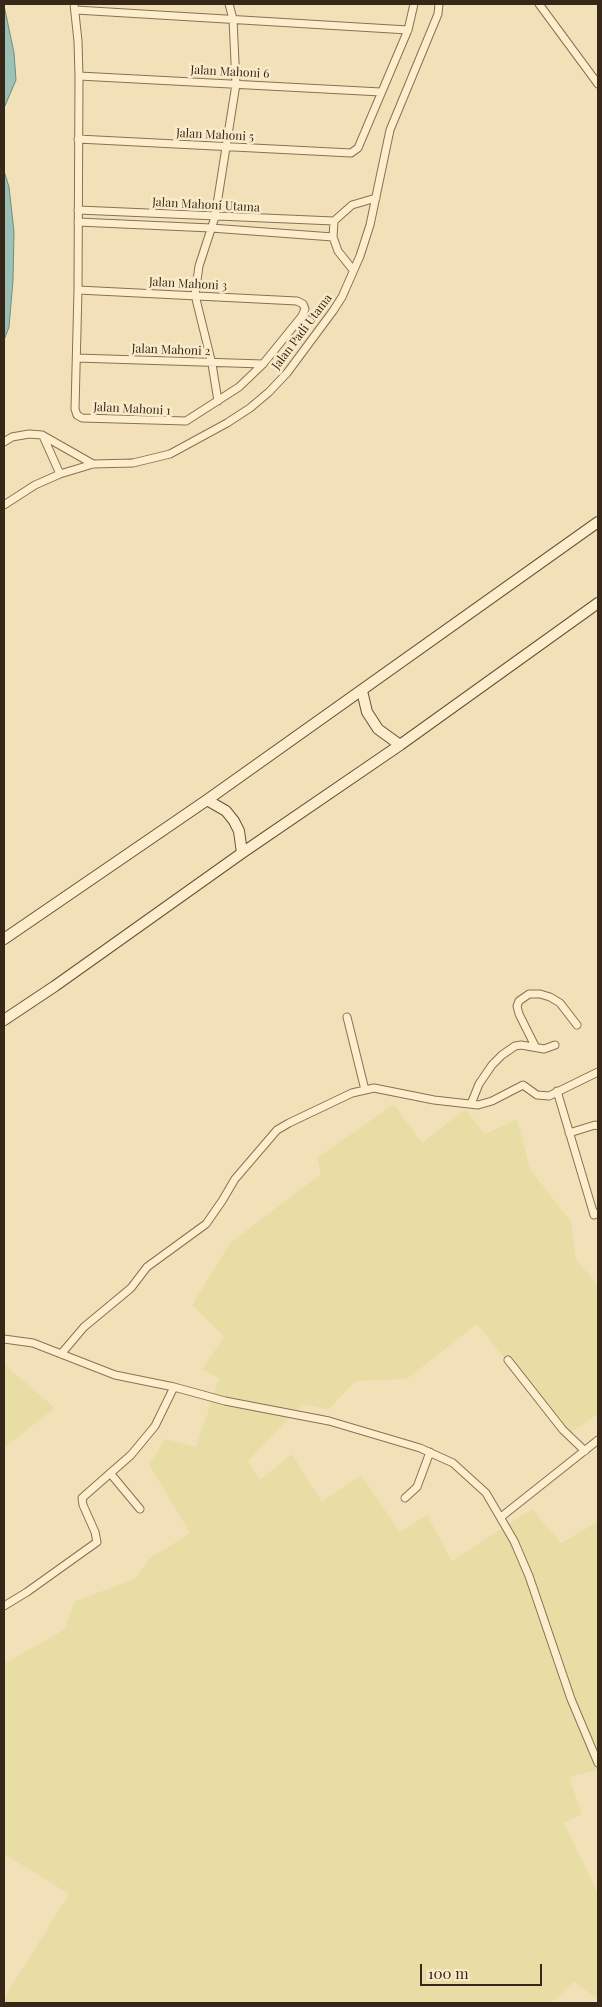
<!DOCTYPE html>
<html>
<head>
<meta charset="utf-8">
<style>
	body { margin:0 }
	#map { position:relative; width:602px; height:2007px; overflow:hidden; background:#f2e1b8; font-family:"Playfair Display",serif }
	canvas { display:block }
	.frame { position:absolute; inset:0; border:5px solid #362719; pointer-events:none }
	.scale { position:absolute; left:420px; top:1964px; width:122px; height:22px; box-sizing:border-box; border:2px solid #362719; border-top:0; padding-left:6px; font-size:15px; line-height:18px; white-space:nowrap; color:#362719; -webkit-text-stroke:4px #f9ebc9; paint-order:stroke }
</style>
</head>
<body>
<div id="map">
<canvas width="602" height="2007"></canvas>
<div class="frame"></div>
<div class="scale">100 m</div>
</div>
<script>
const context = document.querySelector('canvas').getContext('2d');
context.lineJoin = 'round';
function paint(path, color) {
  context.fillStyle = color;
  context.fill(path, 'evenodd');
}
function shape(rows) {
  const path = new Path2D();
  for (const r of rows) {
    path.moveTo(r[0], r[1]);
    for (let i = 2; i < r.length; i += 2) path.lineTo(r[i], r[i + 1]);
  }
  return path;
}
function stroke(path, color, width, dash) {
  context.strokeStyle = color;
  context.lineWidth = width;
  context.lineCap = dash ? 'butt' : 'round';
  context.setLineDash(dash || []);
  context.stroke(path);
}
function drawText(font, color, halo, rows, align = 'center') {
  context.font = font + ' "Playfair Display",serif';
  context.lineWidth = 5;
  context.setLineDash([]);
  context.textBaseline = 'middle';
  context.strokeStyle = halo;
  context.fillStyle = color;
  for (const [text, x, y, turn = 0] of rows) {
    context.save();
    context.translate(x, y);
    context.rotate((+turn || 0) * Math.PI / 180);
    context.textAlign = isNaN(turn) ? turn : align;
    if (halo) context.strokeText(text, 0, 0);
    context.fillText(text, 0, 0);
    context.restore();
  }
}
paint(shape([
	[394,1104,422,1143,465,1109,485,1134,517,1119,530,1169,571,1222,576,1259,598,1286,598,1414,566,1436,477,1324,407,1379,356,1381,328,1410,303,1404,248,1461,260,1480,292,1454,322,1502,361,1475,400,1532,427,1515,452,1561,532,1509,561,1543,598,1522,598,1770,569,1777,582,1814,564,1823,598,1894,598,1999,574,1982,551,2003,4,2003,4,1998,69,1894,4,1854,4,1664,65,1629,74,1602,136,1578,149,1559,190,1533,149,1464,166,1439,196,1447,219,1379,202,1369,224,1337,192,1305,230,1243,321,1174,317,1158],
	[4,1364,55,1408,4,1448]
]), '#e8dea5');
const water = shape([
	[4,5,14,53,16,80,4,108,4,5],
	[4,171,9,187,14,232,13,280,9,327,4,340,4,171]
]);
paint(water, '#9ec1b7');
stroke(water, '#658f85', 1);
const street = shape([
	[74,4,78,41,79,76,78,290,75,409,77,415,82,418,186,421,239,387,263,364,302,316,305,309,303,304,297,301,78,290],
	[539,4,598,84],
	[76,10,408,30],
	[79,76,381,92],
	[78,139,351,153,358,148,408,30,414,4],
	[78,210,334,221],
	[78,222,211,228,333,237],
	[353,270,338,251,333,237,334,221,352,205,376,198],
	[77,358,263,364],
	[218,401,212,364,195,295,199,266,215,217,236,84,233,19,229,4],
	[43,436,60,474],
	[4,442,12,437,29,434,42,435,93,464],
	[4,505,35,485,60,474,93,464,133,463,170,454,227,423,250,408,269,392,287,373,333,311,342,297,360,256,370,225,390,130,438,14,439,4],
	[347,1017,365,1090],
	[535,1046,519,1014,517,1006,519,1001,529,994,540,994,550,997,560,1003,577,1025],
	[557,1091,594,1215,598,1213],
	[471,1104,479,1084,492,1065,502,1055,515,1046,521,1045,544,1049,555,1045],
	[569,1133,595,1125,598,1126],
	[4,1339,33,1343,115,1375,174,1387,225,1401,329,1421,420,1448,453,1463,486,1493,514,1541,529,1576,571,1699,598,1763],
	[61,1354,84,1327,131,1288,147,1267,206,1224,222,1201,235,1179,277,1130,289,1123,352,1093,374,1088,434,1100,478,1105,492,1101,523,1085,537,1095,549,1096,598,1072],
	[508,1360,563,1430,585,1451],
	[110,1473,140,1509],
	[405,1498,417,1487,430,1452],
	[501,1517,598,1440],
	[4,1606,27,1592,97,1542,95,1532,83,1505,82,1498,131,1455,155,1426,174,1387]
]);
const secondary = shape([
	[362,691,367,712,378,729,400,745],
	[207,800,226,811,234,821,239,831,242,853],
	[4,939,207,800,598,522],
	[4,1020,55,986,242,853,400,745,598,603]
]);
stroke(street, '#897052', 9);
stroke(secondary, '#6b5036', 12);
stroke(street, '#fceecc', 7);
stroke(secondary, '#fceecc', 10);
drawText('12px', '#362719', '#f9ebc9', [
	["Jalan Mahoni 6",230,72,3],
	["Jalan Mahoni 5",215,135,3],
	["Jalan Mahoni Utama",206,205,3],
	["Jalan Mahoni 3",188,284,3],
	["Jalan Padi Utama",302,332,-53],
	["Jalan Mahoni 2",171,350,2],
	["Jalan Mahoni 1",132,409,3]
]);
</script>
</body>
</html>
